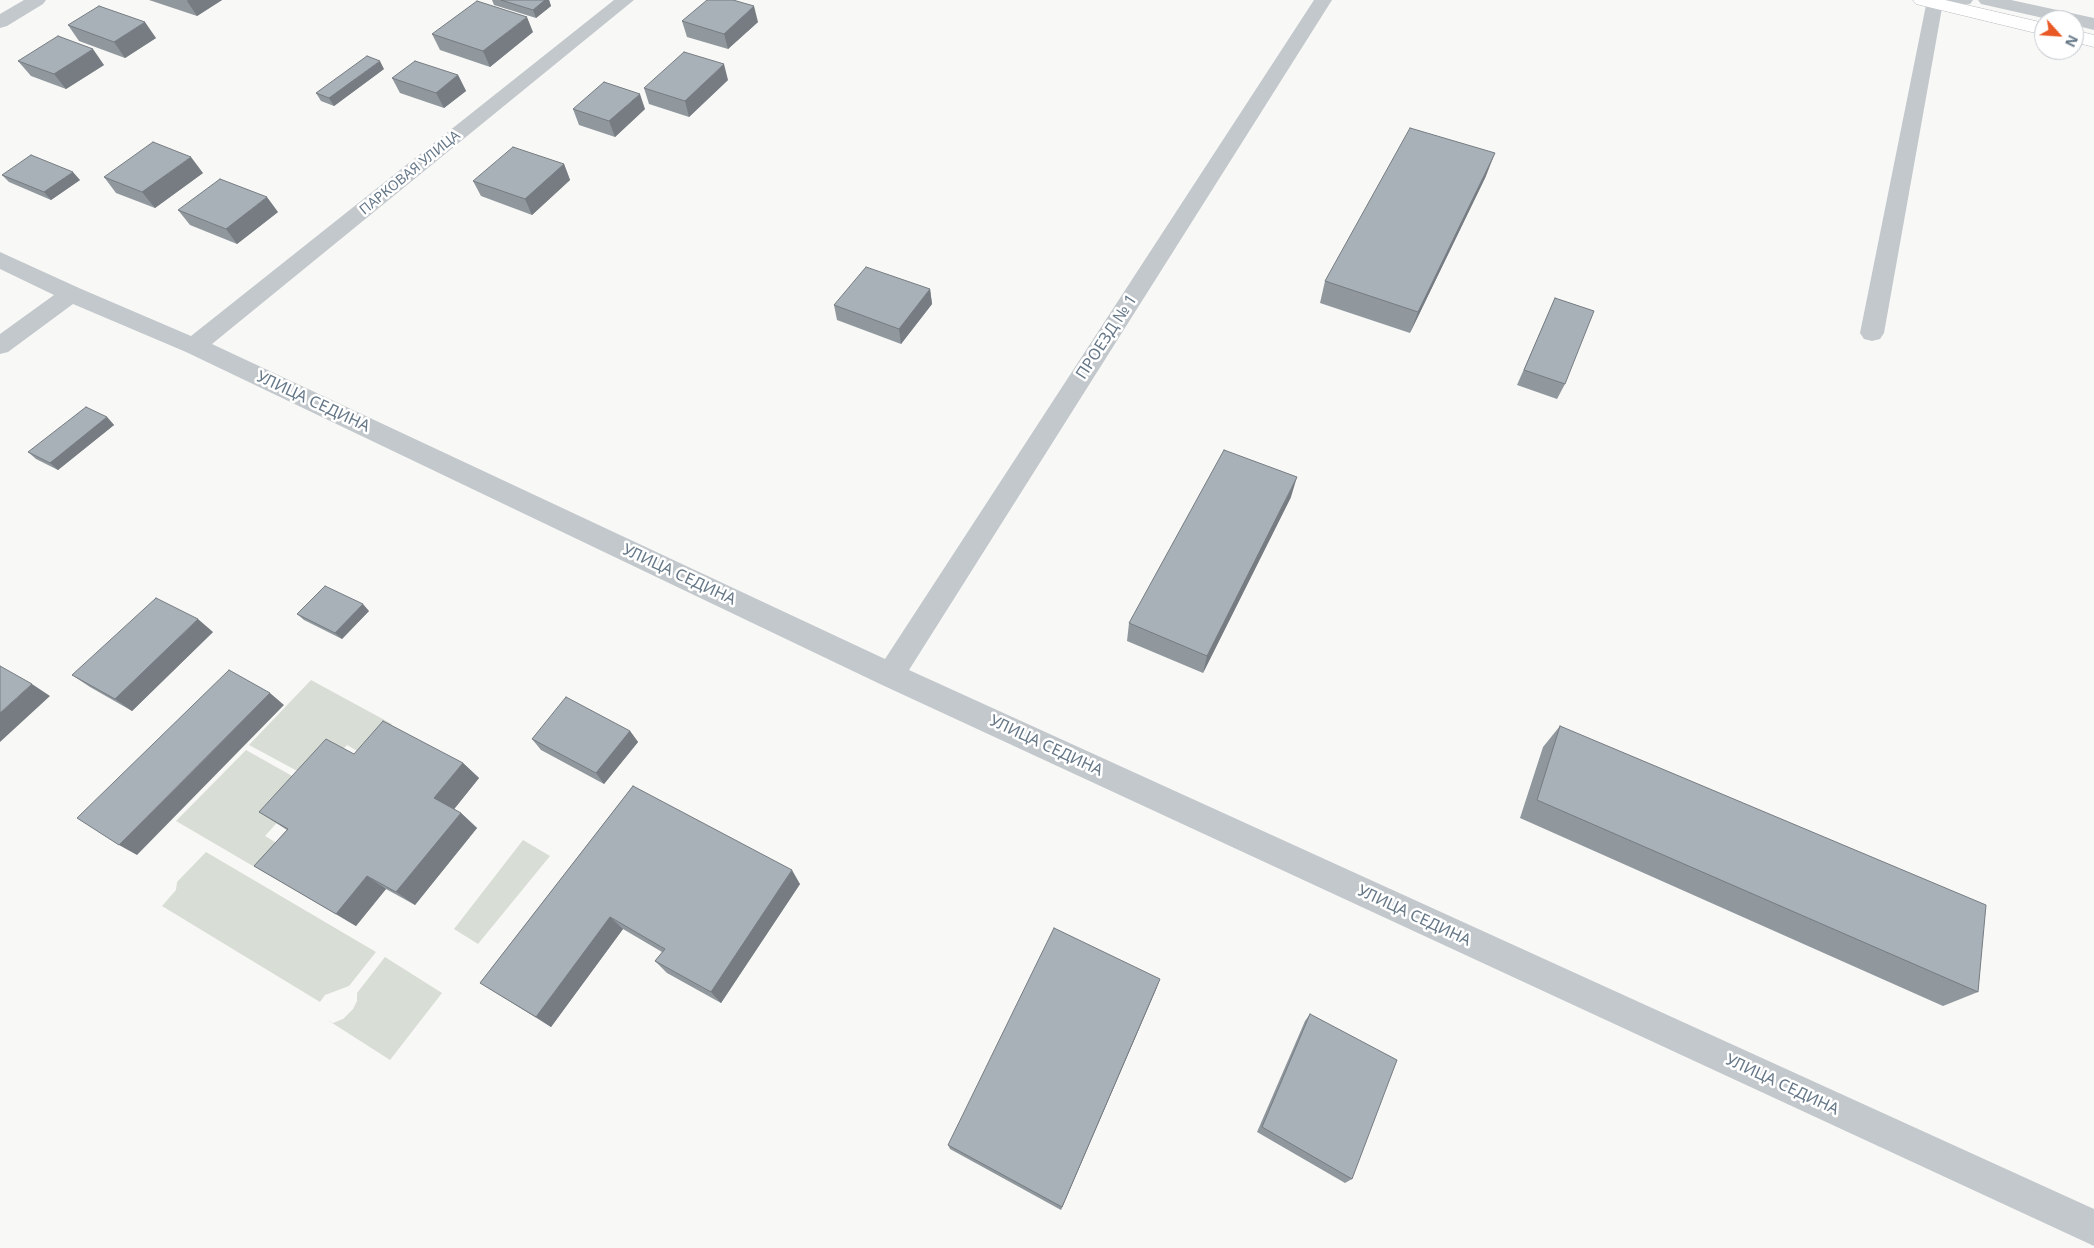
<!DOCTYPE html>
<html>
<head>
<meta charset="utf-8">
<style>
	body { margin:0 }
	#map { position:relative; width:2094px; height:1248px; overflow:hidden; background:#f8f8f6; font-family:"Noto Sans",sans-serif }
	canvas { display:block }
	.north { position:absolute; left:2034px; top:10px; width:50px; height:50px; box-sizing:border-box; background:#fff; border:1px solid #c2c9cf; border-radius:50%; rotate:116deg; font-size:14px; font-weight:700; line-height:20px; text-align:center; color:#667888 }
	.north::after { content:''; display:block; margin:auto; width:18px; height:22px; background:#e95925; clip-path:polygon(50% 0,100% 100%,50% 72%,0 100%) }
</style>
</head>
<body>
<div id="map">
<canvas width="2094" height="1248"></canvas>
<div class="north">N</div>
</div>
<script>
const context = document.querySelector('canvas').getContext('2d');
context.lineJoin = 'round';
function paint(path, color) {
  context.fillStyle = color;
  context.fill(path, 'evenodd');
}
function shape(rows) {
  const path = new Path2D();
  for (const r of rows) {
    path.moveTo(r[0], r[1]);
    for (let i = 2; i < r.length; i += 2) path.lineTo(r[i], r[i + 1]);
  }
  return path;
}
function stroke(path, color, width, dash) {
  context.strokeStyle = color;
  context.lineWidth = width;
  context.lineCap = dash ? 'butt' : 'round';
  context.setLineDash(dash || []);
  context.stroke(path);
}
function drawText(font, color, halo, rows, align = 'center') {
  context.font = font + ' "Noto Sans",sans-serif';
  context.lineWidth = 5;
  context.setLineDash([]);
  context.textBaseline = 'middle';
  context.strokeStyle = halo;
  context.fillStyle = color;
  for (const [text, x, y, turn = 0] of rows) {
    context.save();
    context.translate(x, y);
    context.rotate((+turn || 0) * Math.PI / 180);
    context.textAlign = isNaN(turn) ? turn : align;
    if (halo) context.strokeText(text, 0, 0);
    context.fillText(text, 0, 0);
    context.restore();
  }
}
paint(shape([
	[311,680,392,724,364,755,347,745,314,780,249,745],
	[246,750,310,786,265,836,292,852,270,876,176,821],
	[523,840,550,856,478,944,454,929],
	[206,852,376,952,349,986,325,995,320,1002,162,906,176,890,177,882],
	[385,957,442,993,390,1060,326,1019,333,1023,343,1019,353,1009,357,1001,357,993]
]), '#d8ded5');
const major = shape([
	[1913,0,1945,0,2044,23,2044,35,1916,4,1913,0],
	[2074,30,2094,35,2094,47,2074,42,2074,30]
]);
stroke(major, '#b7bbc0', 1);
paint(shape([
	[24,0,46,0,43,4,7,26,0,28,0,14,24,0],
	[614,0,634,0,212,344,885,659,1314,0,1332,0,909,670,2094,1209,2094,1246,880,684,186,352,73,304,8,352,0,354,0,334,54,295,0,269,0,252,79,288,191,336,614,0],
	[1927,0,1973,0,1970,4,1964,5,1942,8,1884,333,1880,339,1872,341,1864,339,1860,333,1927,0],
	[1978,0,2011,0,2094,18,2094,30,2074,25,2074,20,2052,20,1981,4,1978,0]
]), '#c3c8cc');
paint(major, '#fff');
paint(shape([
	[149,0,222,0,197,16],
	[492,0,549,0,551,6,536,18,494,5],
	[682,21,758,22,728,49,687,37],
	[68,25,156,38,125,58,79,41],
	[533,32,490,67,440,50,432,34],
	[18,61,104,65,66,89,31,76],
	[384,69,334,106,321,101,316,93],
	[458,75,466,91,444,108,400,93,392,78],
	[728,80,689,117,649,104,644,88],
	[573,109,645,109,615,137,579,125],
	[564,164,570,180,532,215,481,196,473,181],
	[203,173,155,208,116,193,104,177],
	[2,175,80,180,51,200,9,182],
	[1486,176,1410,333,1320,303,1325,281],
	[178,210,278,212,237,244,190,225],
	[930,289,932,304,901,344,837,320,834,305],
	[1555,298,1565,384,1557,399,1517,385,1548,314],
	[107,417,114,425,58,470,36,459,28,452],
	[1291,497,1203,673,1127,641,1129,623],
	[369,611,342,639,304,620,297,614],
	[213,632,132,711,90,687,72,675],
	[1560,726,1978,992,1943,1006,1520,818,1543,747],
	[630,731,638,742,604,784,541,750,532,739],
	[354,754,463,763,479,778,454,809,461,813,477,828,415,905,386,889,356,926,254,866,287,830,259,812],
	[633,786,800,884,721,1003,667,973,655,961,662,952,623,929,551,1027,480,983],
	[1157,987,1061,1210,950,1149,948,1145],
	[1310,1014,1352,1179,1345,1183,1257,1132,1305,1021]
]), '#90989e');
paint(shape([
	[188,0,222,0,197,16,187,1],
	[545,0,549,0,551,6,536,18,533,10],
	[754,6,758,22,728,49,724,34],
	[527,17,533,32,490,67,483,51],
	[145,22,156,38,125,58,114,42],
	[93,49,104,65,66,89,54,74],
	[380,61,384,69,334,106,329,98],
	[724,64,728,80,689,117,685,101],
	[458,75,466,91,444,108,436,93],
	[640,94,645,109,615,137,609,121],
	[1495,153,1486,176,1410,333,1418,312],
	[191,157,203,173,155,208,142,192],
	[564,164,570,180,532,215,525,199],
	[73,172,80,180,51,200,44,192],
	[267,197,278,212,237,244,226,229],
	[930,289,932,304,901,344,899,329],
	[107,417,114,425,58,470,50,463],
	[1297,477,1291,497,1203,673,1207,656],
	[363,604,369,611,342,639,335,633],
	[198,619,213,632,132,711,115,699],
	[32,684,50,696,0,742,0,713],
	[270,693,284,705,137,855,119,845],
	[630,731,638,742,604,784,596,773],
	[463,763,479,778,451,813,434,798],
	[461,813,477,828,415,905,396,892],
	[792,870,800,884,721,1003,711,992],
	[367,876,386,889,356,926,336,914],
	[610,917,623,929,551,1027,536,1017],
	[1160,979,1157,987,1061,1210,1062,1207]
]), '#767c81');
const building = shape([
	[501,0,545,0,533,10,501,0],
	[707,0,733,0,754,6,724,34,682,21,707,0],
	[477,1,527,17,483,51,432,34,477,1],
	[99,6,145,22,114,42,68,25,99,6],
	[58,36,93,49,54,74,18,61,58,36],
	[684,52,724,64,685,101,644,88,684,52],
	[367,56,380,61,329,98,316,93,367,56],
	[415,61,458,75,436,93,392,78,415,61],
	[604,82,640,94,609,121,573,109,604,82],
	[1410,128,1495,153,1418,312,1325,281,1410,128],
	[153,142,191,157,142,192,104,177,153,142],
	[513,147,564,164,525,199,473,181,513,147],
	[31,155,73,172,44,192,2,175,31,155],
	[220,179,267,197,226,229,178,210,220,179],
	[866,267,930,289,899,329,834,305,866,267],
	[1555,298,1594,311,1565,384,1524,370,1555,298],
	[86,407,107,417,50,463,28,452,86,407],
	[1224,450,1297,477,1207,656,1129,623,1224,450],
	[325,586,363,604,335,633,297,614,325,586],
	[156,598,198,619,115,699,72,675,156,598],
	[0,666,32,684,0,713,0,666],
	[229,670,270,693,119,845,77,818,229,670],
	[566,697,630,731,596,773,532,739,566,697],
	[383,721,463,763,434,798,461,813,396,892,367,876,336,914,254,866,288,829,259,812,326,739,354,754,383,721],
	[1560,726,1986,905,1978,992,1537,800,1560,726],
	[633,786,792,870,711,992,655,961,665,949,610,917,536,1017,480,983,633,786],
	[1054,928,1160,979,1062,1207,948,1145,1054,928],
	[1310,1014,1397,1060,1352,1179,1262,1127,1310,1014]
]);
paint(building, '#a8b1b8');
stroke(building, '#767c81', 1);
drawText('14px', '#667888', '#fff', [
	["ПАРКОВАЯ УЛИЦА",410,173,-39]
]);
drawText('16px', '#667888', '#fff', [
	["ПРОЕЗД № 1",1107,337,-57],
	["УЛИЦА СЕДИНА",313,402,25],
	["УЛИЦА СЕДИНА",679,575,25],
	["УЛИЦА СЕДИНА",1046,746,25],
	["УЛИЦА СЕДИНА",1414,916,25],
	["УЛИЦА СЕДИНА",1782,1085,25]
]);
</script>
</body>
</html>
